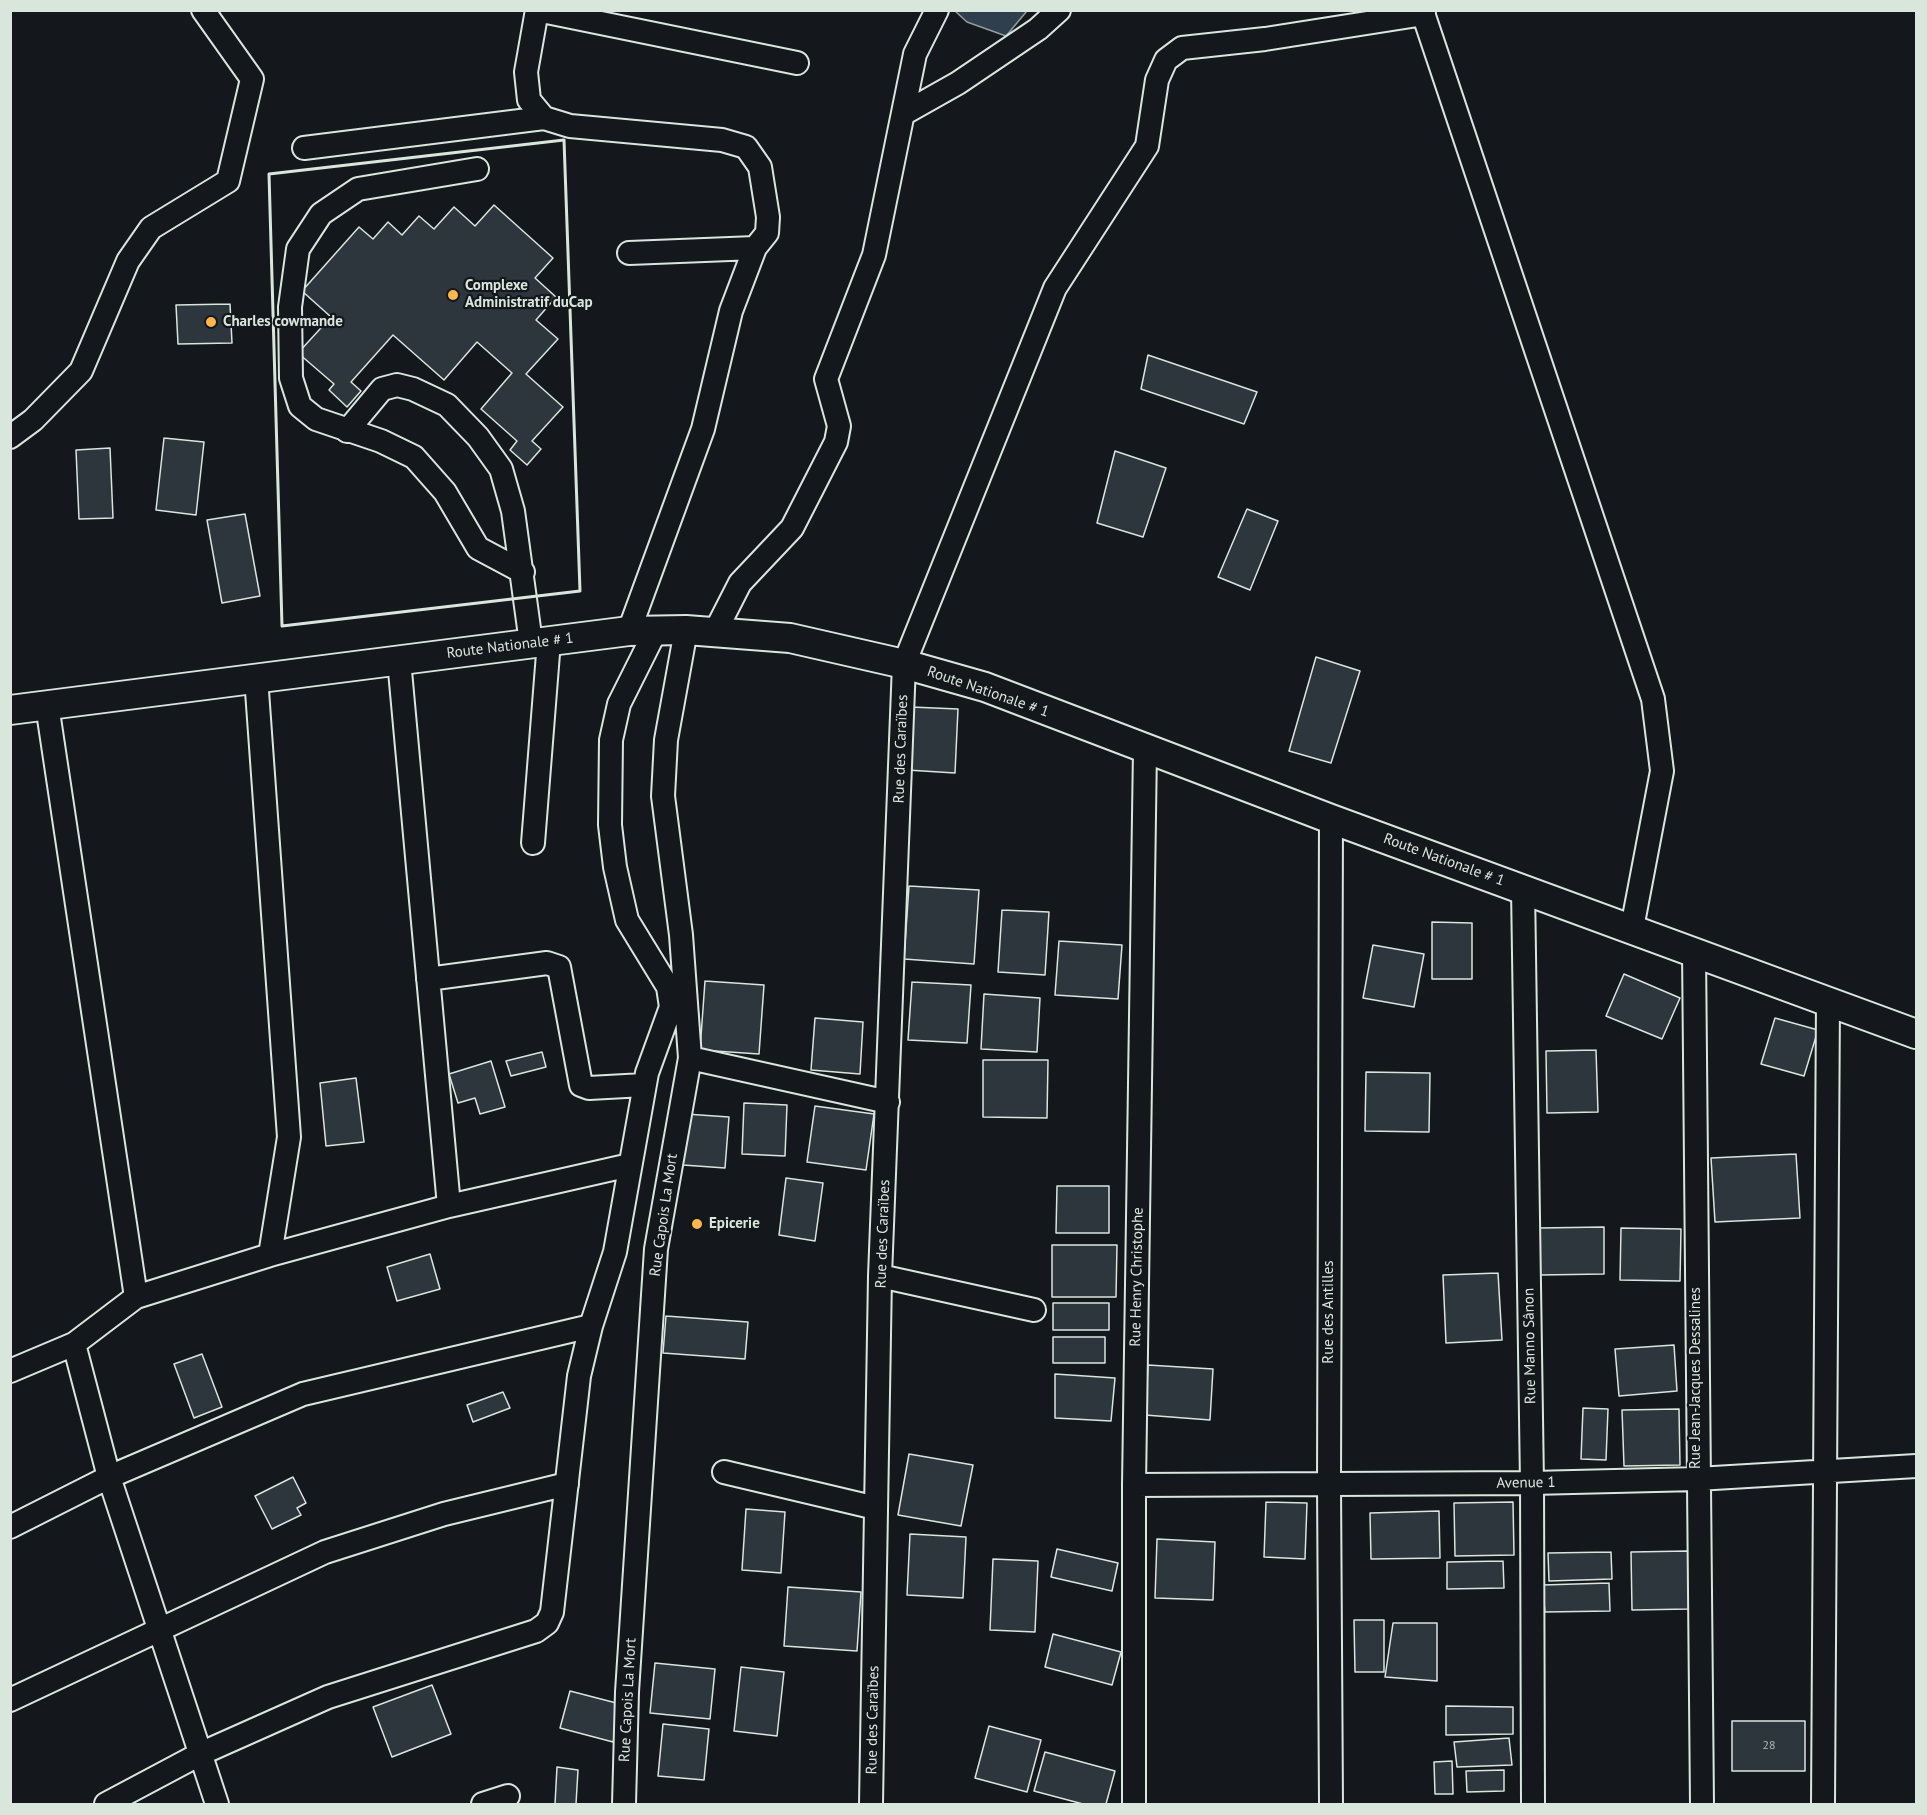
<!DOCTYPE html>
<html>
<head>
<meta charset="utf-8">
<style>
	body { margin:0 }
	#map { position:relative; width:1927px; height:1815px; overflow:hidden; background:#14181c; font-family:"PT Sans",sans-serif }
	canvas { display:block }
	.frame { position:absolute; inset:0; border:12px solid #d8e6dc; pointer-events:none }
</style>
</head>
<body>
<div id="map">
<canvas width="1927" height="1815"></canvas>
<div class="frame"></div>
</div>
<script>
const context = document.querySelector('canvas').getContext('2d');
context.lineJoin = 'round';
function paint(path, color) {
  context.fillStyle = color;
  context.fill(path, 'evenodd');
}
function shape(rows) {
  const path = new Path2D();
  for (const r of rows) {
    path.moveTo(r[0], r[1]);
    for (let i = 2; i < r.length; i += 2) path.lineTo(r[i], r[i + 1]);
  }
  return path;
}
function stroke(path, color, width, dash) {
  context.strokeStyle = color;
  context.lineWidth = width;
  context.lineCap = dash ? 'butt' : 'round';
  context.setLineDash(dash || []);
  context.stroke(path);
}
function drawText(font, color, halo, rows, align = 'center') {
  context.font = font + ' "PT Sans",sans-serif';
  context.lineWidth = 4.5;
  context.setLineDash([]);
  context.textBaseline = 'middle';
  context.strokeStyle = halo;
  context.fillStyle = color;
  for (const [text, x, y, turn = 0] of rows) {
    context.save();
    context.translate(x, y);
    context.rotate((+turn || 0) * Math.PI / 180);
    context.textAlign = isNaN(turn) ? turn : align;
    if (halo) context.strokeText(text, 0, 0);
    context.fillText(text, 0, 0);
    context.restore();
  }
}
const water = shape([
	[955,11,1027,11,1006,36,967,22,955,11]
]);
paint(water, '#2f3f4d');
stroke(water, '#939e99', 1.5);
const building = shape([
	[494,205,553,258,535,278,556,297,536,320,558,339,526,374,563,407,532,441,541,449,527,465,510,450,517,441,481,409,512,373,477,342,444,380,393,335,351,382,361,391,347,407,329,390,334,384,298,353,331,317,302,291,359,227,373,239,388,222,402,235,419,216,434,229,454,207,475,226,494,205],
	[230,304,232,343,178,344,176,305,230,304],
	[1148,355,1257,392,1244,424,1141,389,1148,355],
	[164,438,204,442,196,515,156,510,164,438],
	[110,448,113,518,79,519,76,450,110,448],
	[1115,451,1166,468,1143,537,1097,523,1115,451],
	[1247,509,1278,521,1250,590,1218,577,1247,509],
	[245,514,260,596,222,603,207,520,245,514],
	[1316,657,1360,671,1331,763,1289,751,1316,657],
	[911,707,958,709,955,773,907,770,911,707],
	[909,886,979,890,974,964,904,959,909,886],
	[1002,910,1049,912,1045,975,998,972,1002,910],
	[1432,922,1472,923,1472,979,1432,979,1432,922],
	[1059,941,1122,945,1118,999,1055,995,1059,941],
	[1373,945,1424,954,1414,1007,1363,998,1373,945],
	[1624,974,1680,998,1662,1039,1606,1016,1624,974],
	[705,981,764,985,759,1054,700,1050,705,981],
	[912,982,971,985,967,1043,908,1040,912,982],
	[984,994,1040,998,1037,1052,981,1049,984,994],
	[815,1018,863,1022,860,1074,811,1070,815,1018],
	[1775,1018,1818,1030,1804,1076,1761,1064,1775,1018],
	[1596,1050,1598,1112,1547,1113,1546,1051,1596,1050],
	[542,1052,546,1067,511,1076,506,1061,542,1052],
	[983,1060,1048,1060,1047,1118,983,1117,983,1060],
	[491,1061,505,1107,480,1114,475,1098,458,1103,449,1074,491,1061],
	[1366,1072,1430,1073,1429,1132,1365,1131,1366,1072],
	[356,1078,364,1142,326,1146,320,1083,356,1078],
	[744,1103,787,1105,785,1156,742,1154,744,1103],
	[815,1106,874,1114,866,1170,807,1162,815,1106],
	[686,1114,729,1117,725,1168,683,1165,686,1114],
	[1796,1154,1800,1218,1715,1222,1711,1158,1796,1154],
	[786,1178,823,1183,815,1241,779,1235,786,1178],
	[1057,1186,1109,1186,1109,1233,1056,1233,1057,1186],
	[1604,1227,1604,1274,1540,1275,1539,1228,1604,1227],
	[1621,1228,1681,1229,1680,1281,1620,1280,1621,1228],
	[1052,1245,1117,1245,1116,1297,1052,1297,1052,1245],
	[430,1254,440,1289,397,1301,387,1267,430,1254],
	[1498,1273,1502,1340,1446,1343,1443,1275,1498,1273],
	[1053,1303,1109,1303,1109,1330,1053,1330,1053,1303],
	[666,1316,748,1322,745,1359,663,1353,666,1316],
	[1053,1337,1105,1337,1105,1363,1053,1363,1053,1337],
	[1674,1345,1677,1391,1619,1396,1615,1349,1674,1345],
	[202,1354,222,1407,194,1418,174,1364,202,1354],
	[1148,1365,1213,1369,1210,1420,1145,1415,1148,1365],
	[1055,1374,1115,1378,1111,1421,1055,1418,1055,1374],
	[503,1392,510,1408,473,1422,467,1405,503,1392],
	[1583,1408,1608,1409,1606,1460,1581,1459,1583,1408],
	[1679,1409,1680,1465,1624,1466,1622,1410,1679,1409],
	[909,1454,973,1465,961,1526,898,1515,909,1454],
	[293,1477,306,1503,297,1508,301,1515,272,1529,255,1496,293,1477],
	[1266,1502,1307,1503,1305,1559,1264,1557,1266,1502],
	[1513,1502,1514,1555,1455,1556,1454,1503,1513,1502],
	[746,1509,785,1512,781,1573,742,1570,746,1509],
	[1439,1511,1440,1558,1371,1559,1370,1513,1439,1511],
	[910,1534,966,1537,963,1598,907,1595,910,1534],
	[1157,1539,1215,1542,1213,1600,1155,1598,1157,1539],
	[1057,1549,1118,1563,1112,1591,1051,1577,1057,1549],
	[1688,1551,1689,1609,1632,1610,1631,1552,1688,1551],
	[1611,1552,1612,1579,1549,1581,1548,1553,1611,1552],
	[993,1559,1038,1561,1035,1632,990,1630,993,1559],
	[1503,1561,1504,1588,1447,1589,1447,1562,1503,1561],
	[1609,1583,1610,1611,1545,1612,1542,1585,1609,1583],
	[788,1587,861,1592,857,1651,784,1646,788,1587],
	[1354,1620,1384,1620,1384,1672,1355,1672,1354,1620],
	[1393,1623,1437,1623,1437,1681,1385,1677,1393,1623],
	[1053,1634,1121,1652,1112,1685,1045,1667,1053,1634],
	[655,1663,715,1669,710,1719,650,1713,655,1663],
	[741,1667,784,1672,777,1736,734,1731,741,1667],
	[432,1685,451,1734,392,1757,373,1707,432,1685],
	[570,1691,624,1705,613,1742,560,1728,570,1691],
	[1446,1706,1513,1707,1513,1734,1446,1735,1446,1706],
	[1732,1721,1805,1721,1805,1771,1732,1771,1732,1721],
	[663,1724,709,1729,704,1780,658,1776,663,1724],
	[989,1726,1041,1740,1027,1792,975,1778,989,1726],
	[1509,1738,1512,1765,1457,1767,1454,1742,1509,1738],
	[1045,1752,1115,1771,1106,1804,1083,1804,1034,1791,1045,1752],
	[1452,1761,1453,1794,1435,1794,1434,1762,1452,1761],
	[557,1767,578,1770,576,1804,555,1804,557,1767],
	[1504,1770,1504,1791,1467,1792,1466,1771,1504,1770]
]);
paint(building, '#2c363c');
stroke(building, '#d8e6dc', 1.5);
const minor = shape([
	[1422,10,1653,699,1662,771,1632,928],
	[903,114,958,83,1038,29,1059,10],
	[304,148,544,118],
	[477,169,358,189,321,214,298,249,290,307,291,378,300,406,316,419,381,441,414,457,445,492,478,548,523,572],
	[629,253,755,248],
	[347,431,382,389,397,385,413,389,447,405,478,437,501,469,513,511,531,643],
	[10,437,33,420,81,371,128,261,151,228,228,181,252,79,203,10],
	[629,631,703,429,731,311,755,248,767,233,768,217,760,167,746,147,722,140,570,126,544,118,529,100,526,72,537,10,797,63],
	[715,632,740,583,792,528,836,442,839,426,826,379,874,255,915,54,937,10],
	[399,660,449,1206],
	[256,677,289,1137,270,1255],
	[47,705,136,1297],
	[1331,819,1329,1484,1331,1804],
	[533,843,549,641],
	[1523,888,1532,1483,1533,1804],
	[1694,950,1702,1804],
	[428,979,547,963,559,967,581,1085,589,1088,644,1085],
	[690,1058,888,1102],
	[880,1276,1034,1310],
	[74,1344,109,1477,217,1804],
	[10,1371,74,1344,136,1297,270,1255,449,1206,630,1165],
	[724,1472,876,1508],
	[1134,1485,1532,1483,1697,1479,1916,1466],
	[10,1527,109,1477,303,1394,591,1326],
	[10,1700,325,1552,444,1514,567,1484],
	[106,1804,200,1754,328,1697,536,1631,547,1623,552,1612,579,1376,591,1326,615,1252,647,1073,671,1007,668,987,627,920,615,867,610,825,611,740,619,704,656,630],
	[483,1804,508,1796],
	[624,1804,627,1692,656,1249,690,1058,681,935,663,796,666,740,686,630],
	[871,1804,880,1276,904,664,1055,288,1147,146,1157,80,1166,60,1182,48,1265,39,1424,14],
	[1134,1804,1134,1485,1145,749],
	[1823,1804,1828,1000]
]);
const major = shape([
	[10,710,629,631,686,630,790,638,904,664,985,687,1331,819,1916,1034]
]);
stroke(minor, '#d8e6dc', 26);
stroke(major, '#d8e6dc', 32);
stroke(minor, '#14181c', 22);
stroke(major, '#14181c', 28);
stroke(shape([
	[564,140,580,591,282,626,269,174,564,140]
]), '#d8e6dc', 3);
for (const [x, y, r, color] of [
	[453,295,6,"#ffb74d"],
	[211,322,6,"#ffb74d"],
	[697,1224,6,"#ffb74d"]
]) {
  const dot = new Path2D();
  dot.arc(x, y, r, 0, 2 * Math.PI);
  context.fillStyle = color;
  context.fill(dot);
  stroke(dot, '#14181c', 2);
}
drawText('12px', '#adbab4', null, [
	["28",1769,1746]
]);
drawText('bold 15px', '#d8e6dc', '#14181c', [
	["Complexe",465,286],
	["Administratif duCap",465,303],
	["Charles cowmande",223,322],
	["Epicerie",709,1224]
], 'left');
drawText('15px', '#d8e6dc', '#14181c', [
	["Route Nationale # 1",510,646,-7],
	["Route Nationale # 1",988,692,19],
	["Rue des Caraïbes",901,749,-88],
	["Route Nationale # 1",1444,860,20],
	["Rue Capois La Mort",664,1215,-82],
	["Rue des Caraïbes",883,1234,-88],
	["Rue Henry Christophe",1137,1277,-89],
	["Rue des Antilles",1329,1312,-90],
	["Rue Manno Sânon",1530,1346,-91],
	["Rue Jean-Jacques Dessalines",1696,1378,-90],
	["Avenue 1",1526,1483,-1],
	["Rue Capois La Mort",628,1700,-87],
	["Rue des Caraïbes",873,1720,-89]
]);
</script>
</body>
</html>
